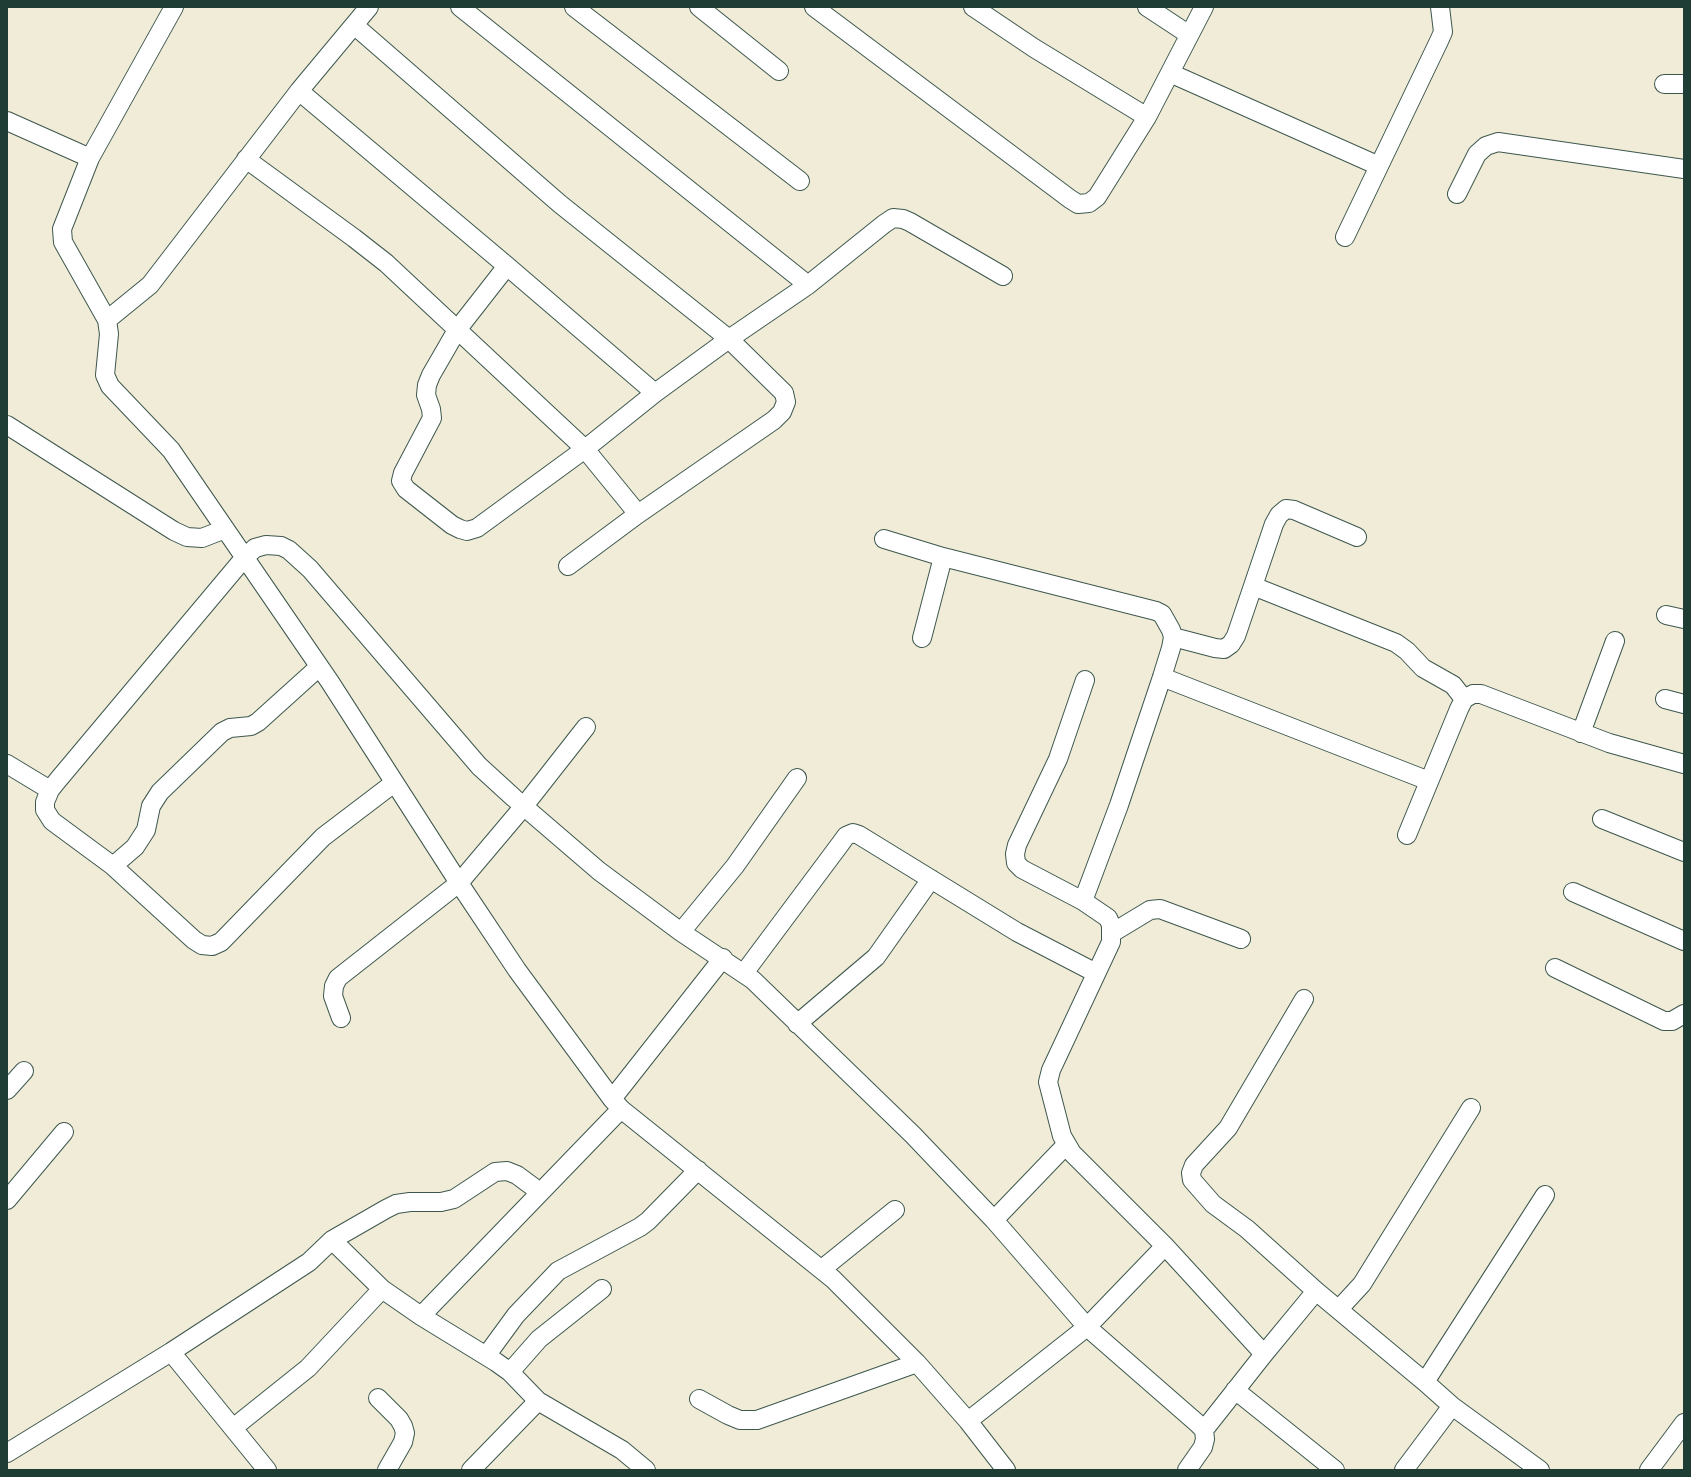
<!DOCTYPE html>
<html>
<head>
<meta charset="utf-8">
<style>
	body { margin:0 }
	#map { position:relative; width:1691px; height:1477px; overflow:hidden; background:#f0ecd8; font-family:Vollkorn,serif }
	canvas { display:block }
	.frame { position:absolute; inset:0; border:8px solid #1f3d34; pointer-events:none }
</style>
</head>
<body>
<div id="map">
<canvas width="1691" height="1477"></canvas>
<div class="frame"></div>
</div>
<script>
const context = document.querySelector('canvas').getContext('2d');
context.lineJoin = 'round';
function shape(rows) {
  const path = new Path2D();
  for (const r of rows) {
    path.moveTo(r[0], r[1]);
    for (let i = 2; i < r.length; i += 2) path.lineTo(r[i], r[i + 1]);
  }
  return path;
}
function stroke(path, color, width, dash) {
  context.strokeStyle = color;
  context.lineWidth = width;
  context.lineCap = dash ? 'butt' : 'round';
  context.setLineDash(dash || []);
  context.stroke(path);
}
const minor = shape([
	[174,7,90,158,62,229,63,242,107,320,109,334,105,375,110,386,171,450,330,682,459,883,517,970,612,1099,621,1109,833,1279,917,1363,968,1421,1006,1470],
	[460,7,808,285],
	[574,7,800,181],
	[699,7,779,71],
	[814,7,1070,199,1078,204,1089,203,1097,197,1147,117,1204,7],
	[973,7,1034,48,1147,117],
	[1147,7,1188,34],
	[354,25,560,204,729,339,784,393,786,402,782,412,774,420,638,514,568,566],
	[1170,73,1379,166],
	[1664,84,1684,84],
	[299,91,507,266,655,393],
	[7,121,90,158],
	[246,159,354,238,386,263,585,449,638,514],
	[1457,194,1477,154,1486,146,1498,142,1684,169],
	[1345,237,1439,41,1443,32,1440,7],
	[507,266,457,330,431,375,427,385,426,395,431,409,432,418,403,473,401,481,406,489,452,525,460,529,467,531,477,528,585,449,655,393,729,339,808,285,884,224,893,218,903,219,910,222,1003,276],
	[107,320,150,285,299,91,369,7],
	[7,425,174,531,187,537,202,538,225,529],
	[884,539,943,557,1156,611,1162,614,1171,630,1173,637,1171,648,1162,677,1119,805,1083,901],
	[1253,586,1396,643,1407,651,1423,668,1453,685,1464,699],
	[1666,615,1684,619],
	[1173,637,1215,648,1224,649,1231,644,1236,636,1253,586,1274,524,1279,515,1286,509,1294,510,1357,537],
	[922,638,943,557],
	[1162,677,1429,781],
	[1085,680,1058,759,1017,845,1015,854,1016,863,1022,869,1083,901,1108,918,1111,925,1111,942,1051,1070,1048,1082,1062,1136,1072,1153,1165,1246,1264,1354],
	[1665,699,1684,704],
	[1581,733,1615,641],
	[7,764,50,790],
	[394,783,323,837,221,942,212,946,202,945,194,940,113,866,52,821,45,810,45,802,50,790,58,780,245,557,255,548,266,545,281,546,289,550,310,569,479,766,514,798,599,871,681,932,753,980,913,1135,994,1220,1087,1327,1197,1423,1204,1430,1205,1439,1203,1447,1187,1470],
	[1602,819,1684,852],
	[1407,835,1459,709,1464,699,1473,694,1481,694,1609,743,1684,764],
	[113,866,135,847,146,830,151,806,160,792,222,732,230,728,251,726,258,722,319,667],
	[1573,892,1684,941],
	[681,932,735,866,797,778],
	[1112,933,1150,910,1160,909,1241,939],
	[1555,968,1664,1021,1672,1021,1684,1014],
	[744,973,841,843,846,836,853,833,859,835,1017,932,1096,973],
	[1304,999,1228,1128,1194,1165,1191,1173,1192,1180,1213,1204,1247,1229,1316,1291,1425,1382,1452,1406,1540,1470],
	[341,1018,333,996,334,986,338,978,459,883,524,806,586,727],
	[797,1024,876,957,931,879],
	[7,1090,24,1071],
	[612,1099,723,958],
	[7,1200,64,1132],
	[994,1220,1066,1145],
	[332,1240,382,1289,421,1316,496,1362,510,1372,538,1401,622,1450,646,1470],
	[822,1269,895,1210],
	[1339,1309,1362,1284,1471,1108],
	[421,1316,621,1109],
	[171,1352,267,1470],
	[486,1356,516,1315,558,1271,640,1227,648,1221,698,1170],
	[510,1372,539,1339,602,1289],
	[1425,1382,1545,1195],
	[1235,1390,1335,1470],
	[378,1398,399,1419,403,1426,405,1433,403,1442,387,1470],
	[699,1399,728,1415,740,1420,757,1420,917,1363],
	[968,1421,1087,1327,1165,1246],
	[233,1428,308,1368,382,1289],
	[1204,1430,1264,1354,1316,1291],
	[7,1453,171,1352,309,1262,332,1240,386,1209,396,1204,410,1202,441,1202,454,1199,495,1172,507,1171,517,1175,540,1192],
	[471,1470,538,1401],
	[1404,1470,1452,1406],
	[1649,1470,1684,1423]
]);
stroke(minor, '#3e574d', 20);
stroke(minor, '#fff', 18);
</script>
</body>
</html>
